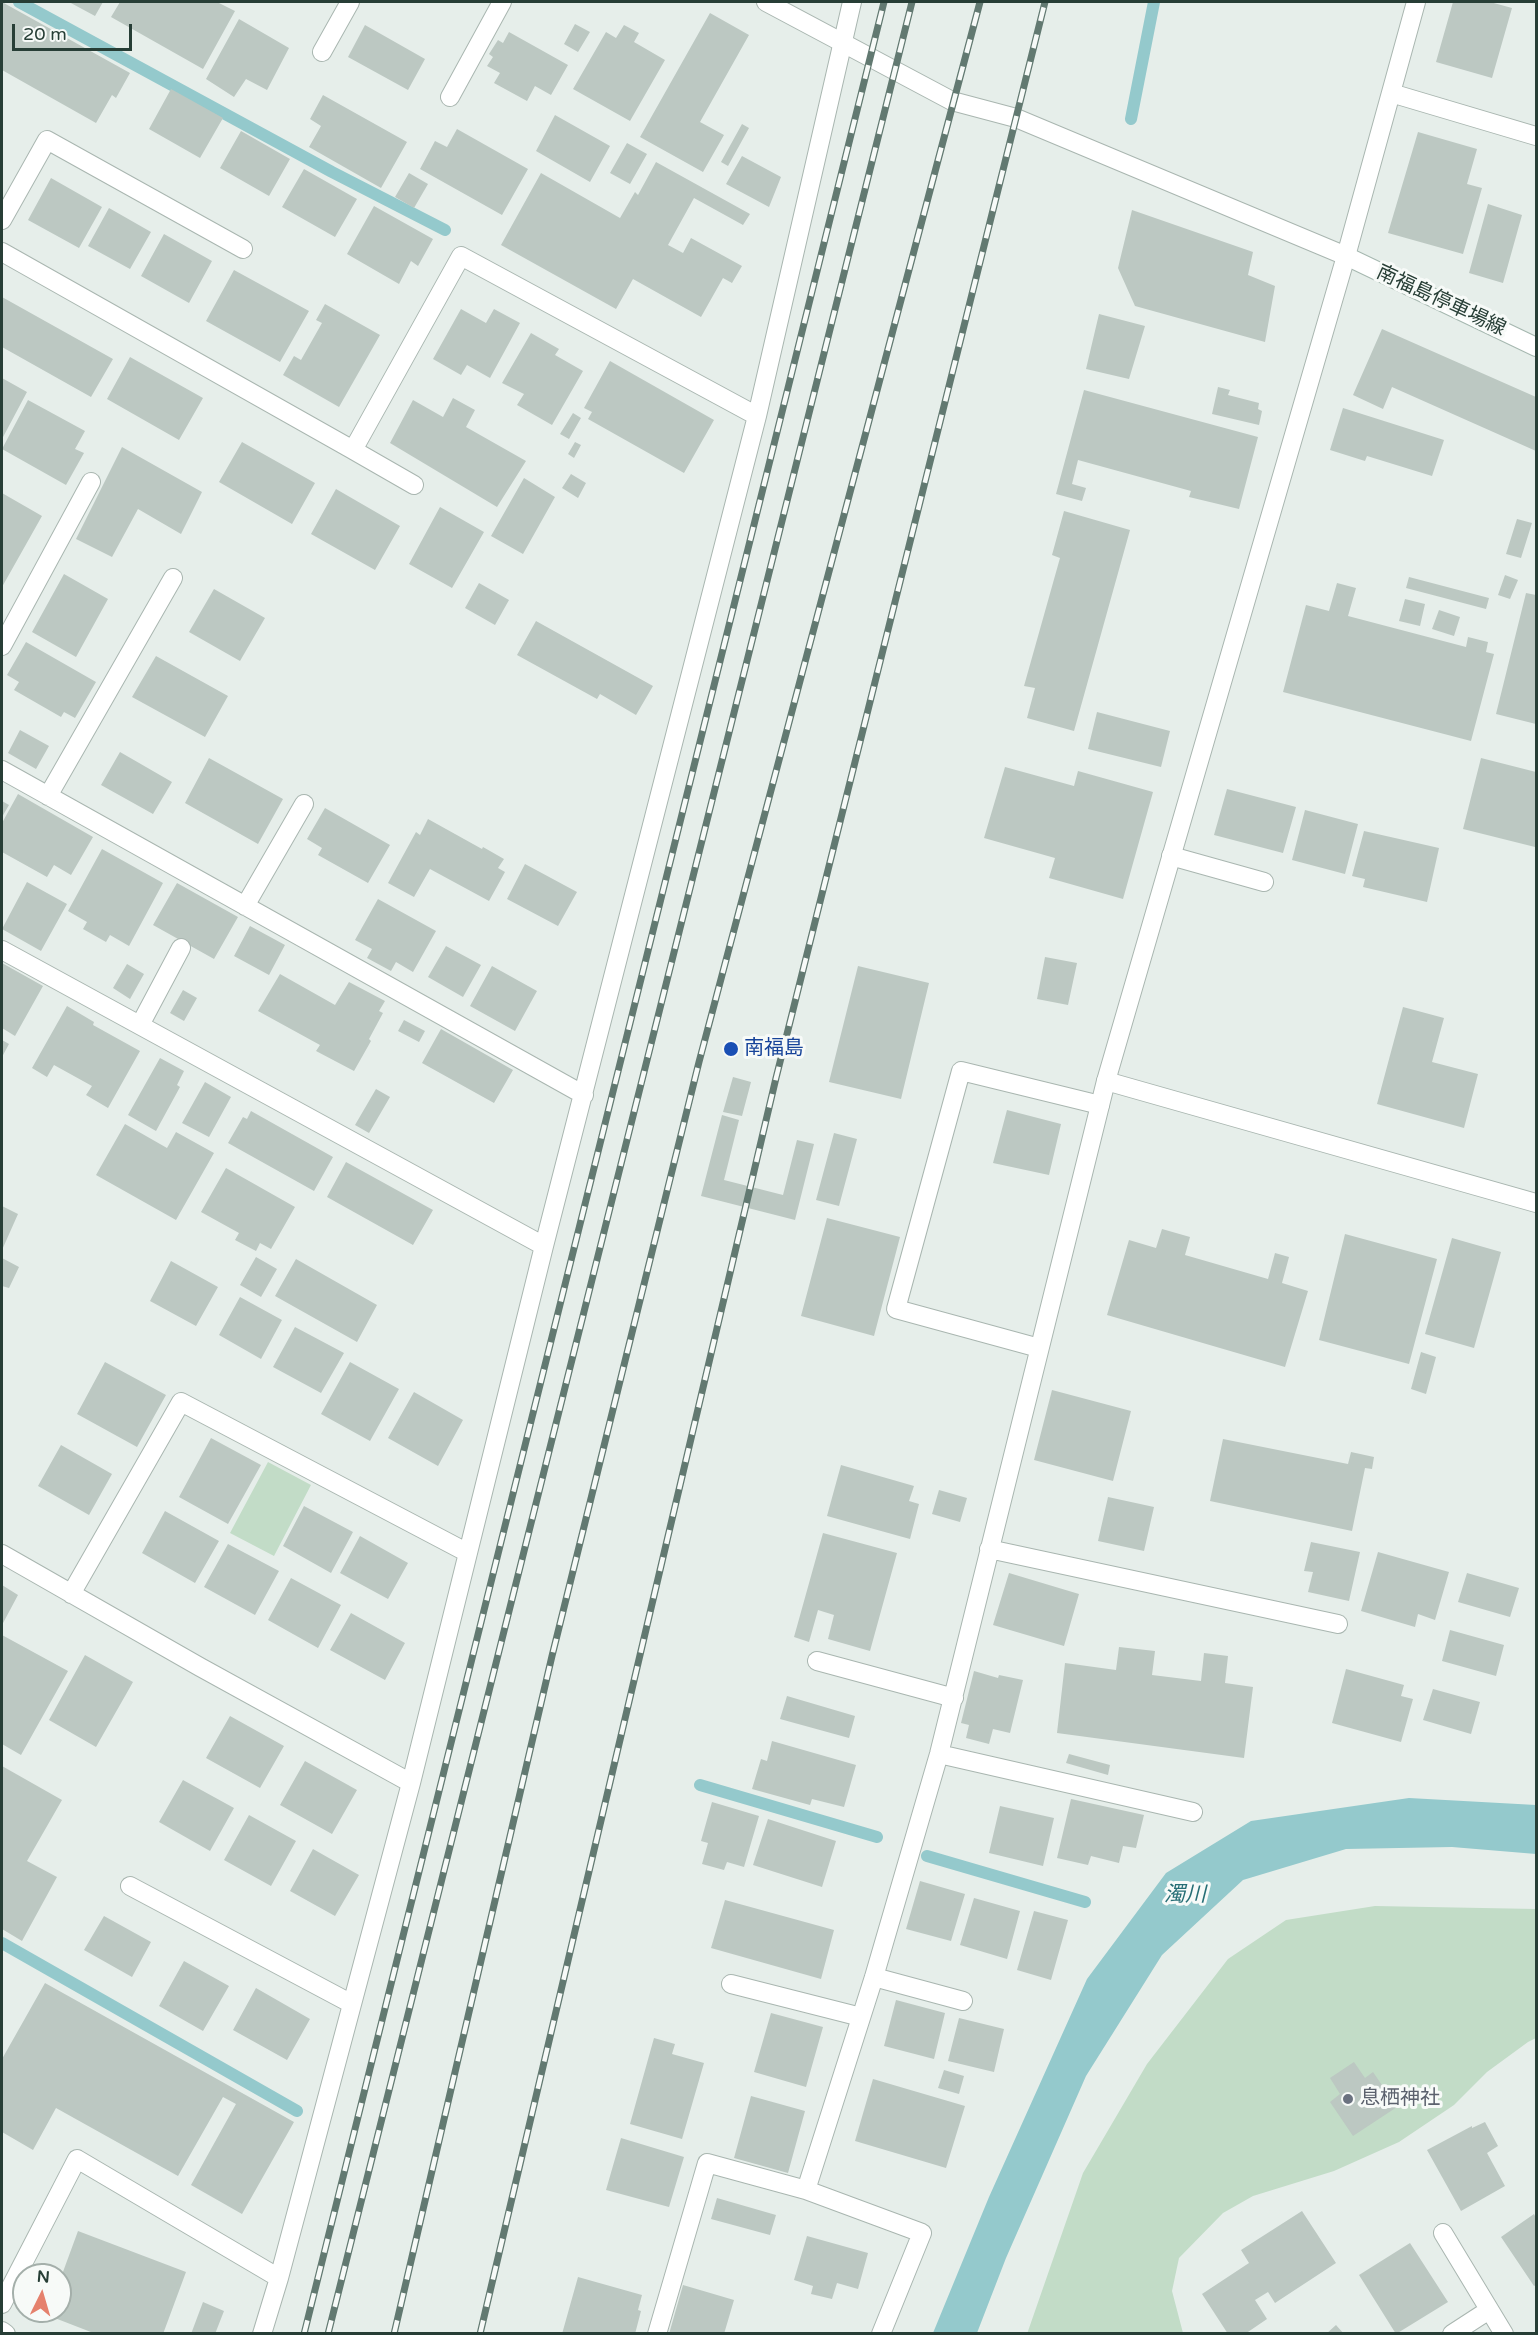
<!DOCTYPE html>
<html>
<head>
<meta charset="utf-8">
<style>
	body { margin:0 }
	#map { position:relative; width:1538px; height:2335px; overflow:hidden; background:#e6eeea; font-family:"Varela Round",sans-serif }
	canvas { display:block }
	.frame { position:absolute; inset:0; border:3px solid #273e36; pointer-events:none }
	.north { position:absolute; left:12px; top:2263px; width:60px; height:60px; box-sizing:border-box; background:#f7faf8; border:2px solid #a4afaa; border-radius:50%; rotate:5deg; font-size:16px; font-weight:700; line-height:24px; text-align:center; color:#273e36 }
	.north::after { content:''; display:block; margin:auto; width:21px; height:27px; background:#e5816d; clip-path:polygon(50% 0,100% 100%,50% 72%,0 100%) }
	.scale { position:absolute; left:12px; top:24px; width:120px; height:27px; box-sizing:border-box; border:3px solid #273e36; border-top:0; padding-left:8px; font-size:18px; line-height:21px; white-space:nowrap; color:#273e36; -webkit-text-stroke:4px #f7faf8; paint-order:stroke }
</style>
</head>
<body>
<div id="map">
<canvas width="1538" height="2335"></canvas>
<div class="frame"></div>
<div class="north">N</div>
<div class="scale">20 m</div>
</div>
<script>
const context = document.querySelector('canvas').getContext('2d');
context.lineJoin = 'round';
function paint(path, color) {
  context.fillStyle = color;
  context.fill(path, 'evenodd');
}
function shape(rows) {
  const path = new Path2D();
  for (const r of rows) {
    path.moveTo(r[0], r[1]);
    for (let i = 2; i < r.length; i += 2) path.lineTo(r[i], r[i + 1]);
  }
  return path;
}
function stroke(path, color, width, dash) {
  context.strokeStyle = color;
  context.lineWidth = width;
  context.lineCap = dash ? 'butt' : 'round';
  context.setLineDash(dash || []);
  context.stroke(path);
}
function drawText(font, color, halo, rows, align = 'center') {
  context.font = font + ' "Varela Round","Noto Sans JP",sans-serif';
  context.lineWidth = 6;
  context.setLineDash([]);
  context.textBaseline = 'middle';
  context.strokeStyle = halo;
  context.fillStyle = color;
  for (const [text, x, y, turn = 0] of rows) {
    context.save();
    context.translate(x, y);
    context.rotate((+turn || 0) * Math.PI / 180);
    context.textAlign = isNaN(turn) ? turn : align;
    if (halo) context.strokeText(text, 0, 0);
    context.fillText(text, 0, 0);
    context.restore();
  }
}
paint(shape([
	[268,1462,311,1485,274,1556,230,1533],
	[1375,1906,1536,1909,1536,2038,1528,2042,1487,2072,1454,2105,1399,2142,1334,2171,1253,2196,1223,2213,1179,2258,1172,2291,1183,2333,1027,2334,1083,2173,1147,2064,1228,1959,1286,1920]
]), '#c2dcc7');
paint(shape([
	[1409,1798,1536,1805,1536,1854,1452,1847,1346,1849,1243,1880,1162,1955,1086,2076,1006,2258,977,2333,933,2333,989,2197,1087,1979,1166,1873,1251,1821]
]), '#94c9cc');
stroke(shape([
	[19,2,332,172,445,230],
	[1131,119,1154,2],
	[700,1785,877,1837],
	[927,1856,1085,1902],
	[2,1943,297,2111]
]), '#94c9cc', 12);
paint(shape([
	[2,2,130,73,116,98,112,95,96,123,2,70],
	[69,2,103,2,95,16],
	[120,2,217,2,235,11,203,69,111,17],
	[1453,2,1490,2,1512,8,1492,78,1436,62],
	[710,13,749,35,700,122,724,135,703,172,640,137],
	[239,19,289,48,267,90,246,79,234,97,206,79],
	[575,24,590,32,578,52,564,44],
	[365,25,425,59,408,90,348,57],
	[624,25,639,33,634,42,665,60,630,121,573,89,606,32,616,38],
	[509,32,568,65,551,95,535,86,527,101,494,83,500,73,487,66,493,57,489,54,498,40,503,43],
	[171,89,223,118,200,158,149,129],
	[323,95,407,142,381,188,309,147,321,126,310,119],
	[555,115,610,146,590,182,536,151],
	[742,124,749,128,728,166,721,162],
	[457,129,528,169,502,215,420,169,435,141,447,147],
	[241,131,290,159,269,196,220,168],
	[1418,132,1477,149,1467,184,1482,188,1463,254,1388,233],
	[627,143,647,154,630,184,610,173],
	[742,156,781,177,769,207,726,184],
	[656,162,750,214,743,225,694,198,668,245,683,253,691,238,742,266,732,283,723,278,701,317,633,279,616,309,501,245,541,173,620,218,635,192,638,195],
	[304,169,357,199,335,237,282,207],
	[409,173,428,184,414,208,395,197],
	[51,178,102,207,79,248,28,220],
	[1488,204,1522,215,1503,283,1469,273],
	[374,206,433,239,418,266,411,261,399,284,347,254],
	[109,208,151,232,130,269,88,246],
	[1132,210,1253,252,1248,275,1275,286,1265,342,1135,306,1118,268],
	[164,234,212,261,189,303,141,276],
	[234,270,309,311,280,362,206,321],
	[2,297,113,359,91,397,2,347],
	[325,304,380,335,339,407,283,375,294,356,301,360,322,323,316,320],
	[461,309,486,323,494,309,520,323,490,378,467,365,461,375,433,359],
	[1099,314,1145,326,1129,379,1086,369],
	[1382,329,1536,397,1536,451,1392,387,1383,409,1353,395],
	[531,333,559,349,555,355,583,371,552,425,517,405,524,394,502,383],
	[130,357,203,398,179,440,107,399],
	[610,361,714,420,684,473,588,419,592,412,584,408],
	[2,378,27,392,2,439],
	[1218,387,1230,390,1228,395,1259,403,1258,409,1262,411,1259,425,1212,414],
	[1084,390,1258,437,1239,509,1189,497,1191,491,1078,460,1072,484,1086,488,1082,501,1056,494],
	[453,398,475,410,466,427,526,461,497,507,390,443,413,400,443,417],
	[28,400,85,431,75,449,84,453,66,485,2,449],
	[1343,408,1444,440,1432,476,1367,456,1365,461,1330,450],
	[573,413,581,418,569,439,560,434],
	[242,442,315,483,292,524,219,482],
	[575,442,581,445,574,458,568,454],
	[122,447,202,492,181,534,138,509,112,557,76,539],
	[571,474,586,483,578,498,562,488],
	[524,478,555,497,523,554,491,536],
	[336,489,400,526,375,570,311,534],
	[2,493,42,516,2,587],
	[440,507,484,532,452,588,409,564],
	[1064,511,1130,530,1074,731,1027,718,1035,688,1024,686,1060,558,1052,555],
	[1517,519,1532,523,1521,558,1506,554],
	[64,574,108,599,76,657,32,632],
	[1505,575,1518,580,1510,599,1498,595],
	[1409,577,1489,598,1486,609,1406,588],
	[479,583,509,600,495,625,465,608],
	[1337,583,1356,588,1348,616,1466,647,1468,637,1488,642,1486,652,1494,654,1471,741,1283,692,1306,605,1329,611],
	[214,589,265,618,240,661,189,632],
	[1526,593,1536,595,1536,724,1496,714],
	[1405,599,1425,604,1420,626,1399,621],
	[1439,610,1460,617,1454,636,1432,629],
	[536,621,653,686,636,715,600,694,597,699,517,655],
	[26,642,96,682,75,718,64,712,61,717,14,690,19,682,7,675],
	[156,656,228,696,205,737,132,697],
	[1097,712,1170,731,1161,767,1088,749],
	[20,730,49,746,36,769,8,753],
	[120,752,172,782,153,814,101,785],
	[209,758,283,799,258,844,185,803],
	[1481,758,1536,772,1535,847,1463,829],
	[1005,767,1074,786,1078,771,1153,792,1123,899,1049,878,1055,858,984,838],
	[1227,789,1296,807,1283,853,1214,835],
	[18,794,93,837,71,875,54,865,47,877,2,852,2,823],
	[2,801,9,805,2,817],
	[325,808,390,845,368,883,318,855,322,848,307,839],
	[1305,810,1358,824,1345,874,1292,860],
	[428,819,482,849,483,847,504,859,498,868,505,872,489,901,430,869,414,897,388,883,416,832,420,835],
	[1364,831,1439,848,1427,902,1363,887,1365,879,1352,876],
	[102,849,163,883,129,946,110,935,106,942,83,929,87,922,68,911],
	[525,864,577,892,558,926,507,899],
	[27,882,67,904,41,951,2,929],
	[177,883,238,917,214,959,153,925],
	[378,899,436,931,413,972,396,962,391,971,367,958,372,949,355,940],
	[250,926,285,945,269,975,234,956],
	[446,946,481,965,463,997,428,977],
	[1045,957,1077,963,1068,1005,1037,999],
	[2,963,43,986,15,1036,2,1028],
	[127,964,144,974,130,999,113,988],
	[492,966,537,991,515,1031,470,1006],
	[858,966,929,983,901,1099,829,1082],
	[280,974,335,1005,349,982,385,1001,379,1011,383,1013,369,1039,371,1041,354,1071,316,1051,320,1045,258,1011],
	[183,990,197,998,184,1021,170,1013],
	[67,1006,94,1022,93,1025,140,1051,108,1108,86,1095,92,1086,54,1065,47,1077,32,1068],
	[1403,1007,1444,1018,1432,1062,1478,1074,1464,1128,1377,1104],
	[404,1020,425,1031,419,1042,398,1031],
	[441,1029,513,1070,494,1103,422,1063],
	[2,1040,9,1044,2,1057],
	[160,1058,184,1071,177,1085,180,1087,156,1131,128,1115],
	[733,1077,751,1082,742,1116,723,1112],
	[205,1082,231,1097,209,1137,182,1123],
	[376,1089,390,1097,369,1133,355,1125],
	[1007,1110,1061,1124,1049,1175,993,1163],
	[251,1111,333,1157,314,1191,228,1143,243,1117,247,1119],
	[722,1115,739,1120,724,1180,783,1195,797,1140,814,1144,795,1220,701,1196],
	[125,1124,167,1148,176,1132,214,1153,176,1220,96,1175],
	[834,1133,857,1139,839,1206,816,1200],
	[346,1162,433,1210,413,1245,327,1197],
	[226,1168,295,1207,271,1249,260,1243,256,1251,235,1240,239,1233,201,1212],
	[2,1206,18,1214,2,1250],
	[827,1218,900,1237,874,1336,801,1316],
	[1162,1229,1190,1237,1185,1255,1268,1279,1275,1253,1289,1257,1282,1283,1308,1291,1285,1367,1107,1315,1129,1240,1156,1248],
	[1345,1234,1437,1259,1409,1364,1319,1340],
	[1452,1238,1501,1252,1474,1348,1425,1334],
	[256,1257,277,1269,261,1297,240,1285],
	[2,1258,19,1267,9,1288,2,1286],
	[296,1259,377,1305,357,1342,275,1296],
	[171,1261,218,1287,196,1326,150,1301],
	[240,1297,282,1320,261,1359,219,1335],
	[295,1327,344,1353,321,1393,273,1367],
	[1421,1352,1436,1357,1426,1394,1411,1389],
	[105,1362,166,1395,137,1447,77,1414],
	[350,1362,399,1389,370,1441,321,1414],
	[1052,1390,1131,1411,1113,1481,1034,1460],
	[414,1392,463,1420,438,1466,388,1438],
	[211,1438,261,1465,228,1524,179,1497],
	[1223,1439,1348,1464,1351,1452,1374,1457,1372,1469,1365,1468,1352,1531,1210,1501],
	[61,1445,112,1474,89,1515,38,1486],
	[841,1465,914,1486,909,1501,919,1504,910,1539,827,1516],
	[939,1490,967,1498,960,1522,932,1514],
	[1108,1497,1154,1507,1144,1551,1098,1541],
	[304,1506,353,1532,331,1573,283,1546],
	[165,1511,219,1541,195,1583,142,1553],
	[823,1533,897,1553,870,1651,828,1639,834,1615,818,1610,809,1642,794,1637],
	[360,1536,408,1563,388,1599,340,1573],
	[1311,1542,1360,1552,1349,1601,1308,1592,1313,1572,1304,1571],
	[228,1544,279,1571,255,1615,204,1587],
	[1378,1552,1449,1572,1435,1620,1418,1614,1415,1627,1361,1611],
	[1009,1573,1079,1594,1064,1646,993,1625],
	[1467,1573,1519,1588,1510,1617,1458,1602],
	[291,1578,341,1605,318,1648,268,1620],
	[2,1585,18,1595,2,1625],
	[351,1613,405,1643,385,1680,330,1650],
	[1450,1630,1504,1645,1496,1676,1442,1661],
	[2,1635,68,1671,21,1755,2,1744],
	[1119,1647,1155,1651,1152,1675,1201,1681,1204,1653,1228,1656,1225,1683,1253,1687,1244,1758,1057,1733,1065,1663,1116,1670],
	[85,1655,133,1682,96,1747,49,1720],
	[1346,1669,1404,1685,1401,1696,1413,1699,1401,1742,1332,1723],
	[974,1671,998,1678,999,1675,1023,1680,1010,1733,993,1729,989,1744,966,1738,969,1725,961,1723],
	[1433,1689,1480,1702,1471,1734,1423,1720],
	[787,1696,855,1716,849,1738,780,1719],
	[230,1716,284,1746,260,1788,206,1758],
	[772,1741,856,1765,844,1807,812,1799,810,1805,752,1789,761,1759,767,1761],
	[1069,1754,1110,1765,1108,1775,1066,1763],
	[305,1761,357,1790,332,1834,280,1805],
	[2,1766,62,1800,27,1861,57,1877,22,1941,2,1929],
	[183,1780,234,1808,210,1851,159,1822],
	[1071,1799,1144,1815,1136,1848,1123,1846,1119,1863,1091,1856,1088,1865,1057,1858],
	[712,1802,759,1816,744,1867,727,1862,724,1870,702,1864,708,1843,701,1841],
	[1000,1806,1054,1818,1043,1866,989,1853],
	[249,1815,296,1841,271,1886,224,1860],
	[768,1819,836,1841,822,1887,753,1865],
	[313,1849,359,1875,335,1916,290,1891],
	[920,1881,965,1894,951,1941,906,1929],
	[974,1898,1020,1911,1007,1959,960,1945],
	[725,1900,834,1930,821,1979,711,1948],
	[1034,1911,1068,1920,1051,1980,1017,1970],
	[104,1916,151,1942,132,1977,84,1950],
	[184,1961,229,1986,203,2031,159,2006],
	[45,1983,294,2122,242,2214,191,2185,236,2104,223,2097,178,2176,56,2108,33,2150,2,2132,2,2059],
	[256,1988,310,2019,287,2060,233,2030],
	[896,2000,945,2013,934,2059,884,2046],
	[771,2013,823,2027,806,2087,754,2072],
	[959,2018,1004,2029,994,2072,948,2061],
	[654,2038,675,2044,672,2054,704,2063,682,2139,630,2124],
	[1354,2062,1365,2078,1373,2072,1397,2107,1353,2136,1330,2102,1340,2094,1330,2078],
	[944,2070,964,2076,959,2094,938,2088],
	[873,2079,965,2106,946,2168,855,2141],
	[751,2096,805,2111,788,2173,734,2158],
	[1485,2122,1498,2146,1487,2153,1505,2186,1461,2211,1427,2150,1472,2126,1472,2128],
	[621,2138,684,2157,669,2207,606,2190],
	[717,2198,776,2215,770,2235,711,2219],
	[1302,2211,1336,2263,1275,2303,1268,2292,1255,2300,1267,2319,1245,2334,1228,2334,1202,2294,1249,2263,1241,2250],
	[1534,2214,1536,2218,1536,2285,1534,2286,1501,2237],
	[78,2231,186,2272,163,2334,96,2334,47,2315,49,2311,60,2311,60,2280],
	[807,2236,868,2253,858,2289,837,2283,832,2299,811,2294,813,2286,794,2280],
	[1410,2243,1448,2302,1396,2334,1359,2275],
	[578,2277,642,2295,638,2310,641,2311,635,2334,562,2334],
	[683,2285,734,2300,724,2334,669,2334],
	[203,2302,224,2311,215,2334,191,2334],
	[1336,2325,1344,2334,1326,2334]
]), '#bcc8c2');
const service = shape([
	[1039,1348,896,1309,961,1071,1100,1105]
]);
const minor = shape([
	[322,52,350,2],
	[1391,93,1536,136],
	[450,97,502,2],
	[2,220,47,140,243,249],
	[2,252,353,450,461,256,757,416],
	[1346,256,1416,2],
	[353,450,414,485],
	[2,646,91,482],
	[2,770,584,1095],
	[48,796,173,578],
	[1171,856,1264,882],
	[245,906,304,804],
	[2,950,544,1246],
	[140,1025,181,948],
	[989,1549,1338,1624],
	[2,1554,200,1667,411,1783],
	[71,1594,181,1402,468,1553],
	[817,1661,954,1698],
	[939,1754,1193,1812],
	[130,1886,352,2004],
	[874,1977,963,2001],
	[731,1984,861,2017],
	[1443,2233,1504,2334],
	[2,2304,77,2159,279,2278],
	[2,2331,6,2334],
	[262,2334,279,2278,411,1783,544,1246,757,416,852,2],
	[657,2334,707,2163,806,2190],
	[881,2334,922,2233,806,2190,874,1977,939,1754,1106,1081],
	[1452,2334,1489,2310]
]);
const tertiary = shape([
	[766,2,952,101,1016,118,1346,256,1106,1081,1536,1203]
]);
const secondary = shape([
	[1346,256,1536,347]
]);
stroke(service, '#a9b6b0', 20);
stroke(minor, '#a9b6b0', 20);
stroke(tertiary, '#a9b6b0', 20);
stroke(secondary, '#a6b8b0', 20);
stroke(service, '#fff', 18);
stroke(minor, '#fff', 18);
stroke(tertiary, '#fff', 18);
stroke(secondary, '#fff', 18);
const rail = shape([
	[304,2334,884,2],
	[328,2334,912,2],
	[394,2334,552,1656,699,1062,980,2],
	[480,2334,776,1078,1045,2]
]);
stroke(rail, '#627971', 7);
stroke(rail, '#f7faf8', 4.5, [14]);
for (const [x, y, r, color] of [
	[731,1049,8,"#1a4fb4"],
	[1348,2099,6,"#6b7280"]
]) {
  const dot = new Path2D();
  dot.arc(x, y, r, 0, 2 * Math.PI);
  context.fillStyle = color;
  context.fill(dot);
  stroke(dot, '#f7faf8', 2);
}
drawText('20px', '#273e36', '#f7faf8', [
	["南福島停車場線",1441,301,25]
]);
drawText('20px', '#164399', '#f7faf8', [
	["南福島",744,1049]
], 'left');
drawText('20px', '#5b616d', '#f7faf8', [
	["息栖神社",1360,2099]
], 'left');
drawText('italic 21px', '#266e75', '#f7faf8', [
	["濁川",1185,1895]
]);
</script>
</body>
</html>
